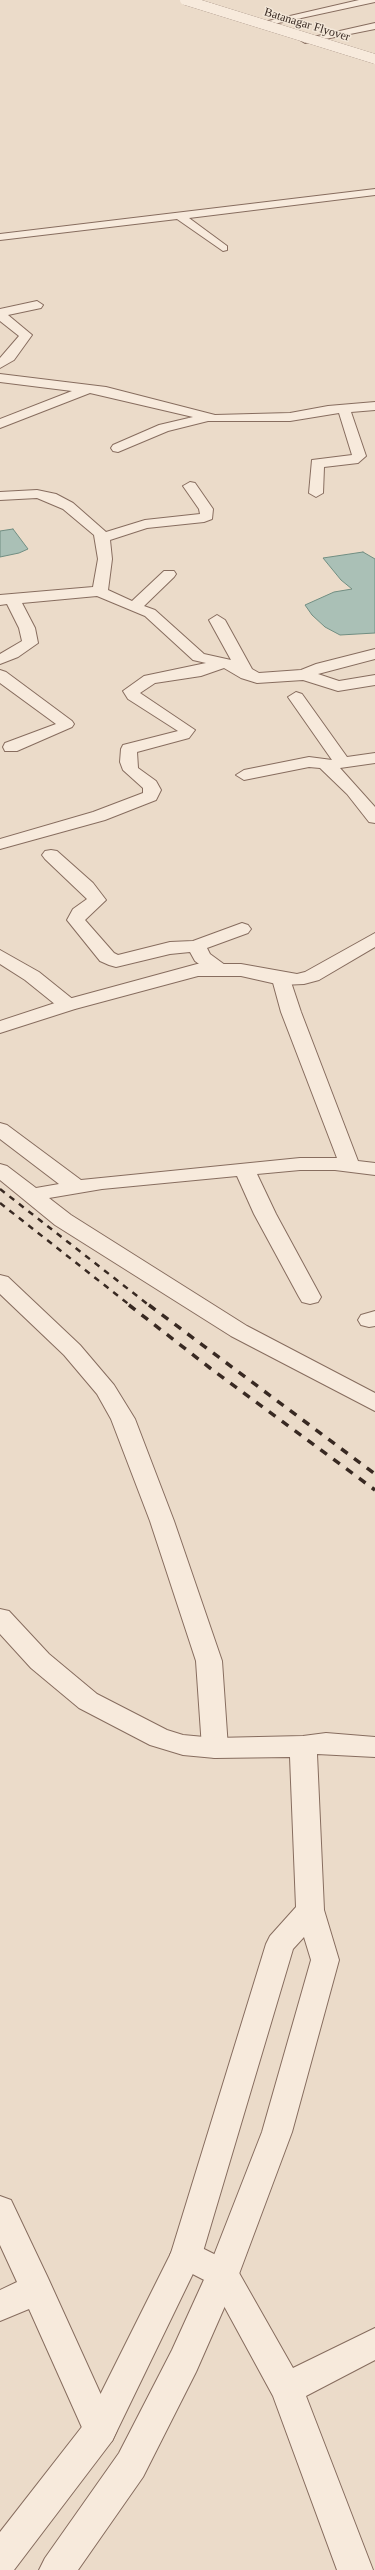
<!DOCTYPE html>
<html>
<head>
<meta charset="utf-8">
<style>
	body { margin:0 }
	canvas { display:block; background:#ebdbc9 }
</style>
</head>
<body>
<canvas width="375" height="2570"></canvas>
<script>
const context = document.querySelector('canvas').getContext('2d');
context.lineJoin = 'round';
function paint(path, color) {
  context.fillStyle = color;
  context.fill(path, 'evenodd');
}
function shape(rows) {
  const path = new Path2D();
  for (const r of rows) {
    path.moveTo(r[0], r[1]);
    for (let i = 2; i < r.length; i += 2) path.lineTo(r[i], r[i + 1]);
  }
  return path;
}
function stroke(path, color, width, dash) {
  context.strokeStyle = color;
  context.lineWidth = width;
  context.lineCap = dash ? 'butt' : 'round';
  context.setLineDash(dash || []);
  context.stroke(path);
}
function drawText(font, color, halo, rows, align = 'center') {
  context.font = font + ' "Times New Roman",serif';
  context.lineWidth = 3;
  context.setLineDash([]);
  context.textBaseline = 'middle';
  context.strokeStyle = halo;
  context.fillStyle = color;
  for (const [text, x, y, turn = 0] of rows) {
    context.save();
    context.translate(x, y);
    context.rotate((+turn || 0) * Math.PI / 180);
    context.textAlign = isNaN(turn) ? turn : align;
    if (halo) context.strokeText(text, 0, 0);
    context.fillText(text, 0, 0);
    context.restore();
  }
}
const water = shape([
	[13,529,28,549,19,553,0,557,0,531,13,529],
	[363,552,375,559,375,633,340,635,325,627,312,615,305,605,334,592,352,589,341,580,323,558,363,552]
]);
paint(water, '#aac0b6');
stroke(water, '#718e82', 1);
const minor = shape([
	[359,0,375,0,375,2,269,25,264,22,359,0],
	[375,23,375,29,305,43,300,40,375,23],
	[375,189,375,195,189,218,227,246,227,250,223,251,177,219,0,240,0,234,375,189],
	[37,301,43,305,41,308,8,315,32,335,14,360,0,368,0,358,19,336,0,321,0,309,37,301],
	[0,374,106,387,215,415,290,413,328,406,375,402,375,410,351,412,366,456,358,463,324,467,323,493,316,497,309,493,312,460,352,455,339,413,290,421,208,421,168,431,118,452,113,451,111,448,113,445,159,425,193,417,90,393,0,428,0,419,72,391,0,382,0,374],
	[190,482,195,483,213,509,212,519,204,522,147,528,110,540,112,559,108,590,132,601,164,571,174,571,176,574,174,577,144,606,155,610,204,654,231,660,209,620,217,615,225,620,252,669,259,673,301,670,316,664,375,649,375,659,318,674,339,681,375,675,375,685,338,691,303,680,257,683,241,678,224,668,201,676,155,683,140,693,195,730,189,738,137,752,138,768,156,781,161,790,156,800,105,820,0,849,0,839,93,812,143,793,143,788,123,770,120,762,121,749,123,745,178,731,128,699,123,691,144,676,206,663,193,660,145,616,97,596,22,603,35,628,38,643,18,657,0,664,0,654,22,641,19,628,7,604,0,605,0,595,93,587,98,559,94,535,63,509,37,498,0,500,0,492,37,490,56,494,73,503,106,532,145,520,200,514,199,509,183,486,190,482],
	[0,670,6,672,72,721,74,724,72,727,17,751,5,751,3,747,5,743,56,724,0,683,0,670],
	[296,692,302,694,347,757,375,753,375,763,340,768,375,807,375,823,369,822,347,794,320,768,309,767,244,780,236,775,244,770,309,757,332,760,288,697,296,692],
	[51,850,57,851,93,883,106,900,85,920,114,953,118,955,170,942,193,941,242,923,248,925,251,929,248,933,207,948,210,954,225,965,227,969,225,973,211,973,195,961,190,952,170,954,116,967,109,965,100,961,67,920,73,909,87,899,45,859,42,855,45,851,51,850],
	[0,950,39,972,75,1001,78,1005,75,1009,61,1009,25,980,0,964,0,950],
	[281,973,288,975,290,979,301,1012,358,1161,375,1163,375,1175,335,1170,300,1170,257,1174,276,1214,321,1297,318,1302,310,1304,302,1302,299,1297,254,1214,237,1176,102,1189,49,1198,71,1215,247,1326,375,1393,375,1411,231,1336,55,1225,0,1180,0,1164,7,1166,36,1188,59,1184,0,1139,0,1123,7,1125,81,1180,300,1158,337,1158,281,1012,272,979,274,975,281,973],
	[0,1275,8,1277,80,1345,114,1385,135,1419,174,1521,222,1661,228,1748,224,1755,215,1758,206,1755,202,1748,196,1661,150,1521,111,1419,97,1394,64,1355,0,1294,0,1275],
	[375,1311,375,1326,369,1327,361,1325,358,1320,361,1315,375,1311],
	[0,2196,11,2200,48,2278,117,2430,112,2441,100,2446,88,2441,29,2309,0,2321,0,2290,17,2282,0,2245,0,2196],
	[186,2240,234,2264,293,2368,375,2328,375,2360,306,2396,373,2570,337,2570,273,2396,212,2284,175,2265,170,2255,175,2245,186,2240]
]);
const tertiary = shape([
	[375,933,375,947,319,980,304,984,281,985,241,976,198,976,75,1009,0,1033,0,1021,61,1001,197,964,241,964,297,974,305,972,375,933],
	[0,1609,9,1611,49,1654,97,1694,167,1730,183,1735,215,1738,303,1736,326,1733,375,1737,375,1757,317,1754,324,1910,339,1960,292,2132,239,2274,196,2372,143,2477,78,2570,39,2570,45,2558,119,2453,172,2350,207,2273,262,2132,311,1960,304,1937,293,1949,202,2255,112,2441,14,2570,0,2570,0,2532,88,2419,171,2253,266,1944,270,1936,296,1907,290,1757,215,1758,183,1755,150,1745,79,1708,31,1668,0,1634,0,1609]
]);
stroke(minor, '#876d5f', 2);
stroke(tertiary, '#876d5f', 2);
paint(minor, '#f7eadc');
paint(tertiary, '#f7eadc');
stroke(shape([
	[0,1189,150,1306],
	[0,1203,131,1306]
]), '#382922', 2.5, [6, 6]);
stroke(shape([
	[129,1305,210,1368,375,1490],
	[149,1305,375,1474]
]), '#382922', 3.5, [8, 8]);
const secondaryBridge = shape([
	[185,0,375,59]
]);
stroke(secondaryBridge, '#694f42', 10, []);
stroke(secondaryBridge, '#f7eadc', 10);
drawText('12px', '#382922', '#f3e7d8', [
	["Batanagar Flyover",307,25,17]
]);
</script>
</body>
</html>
